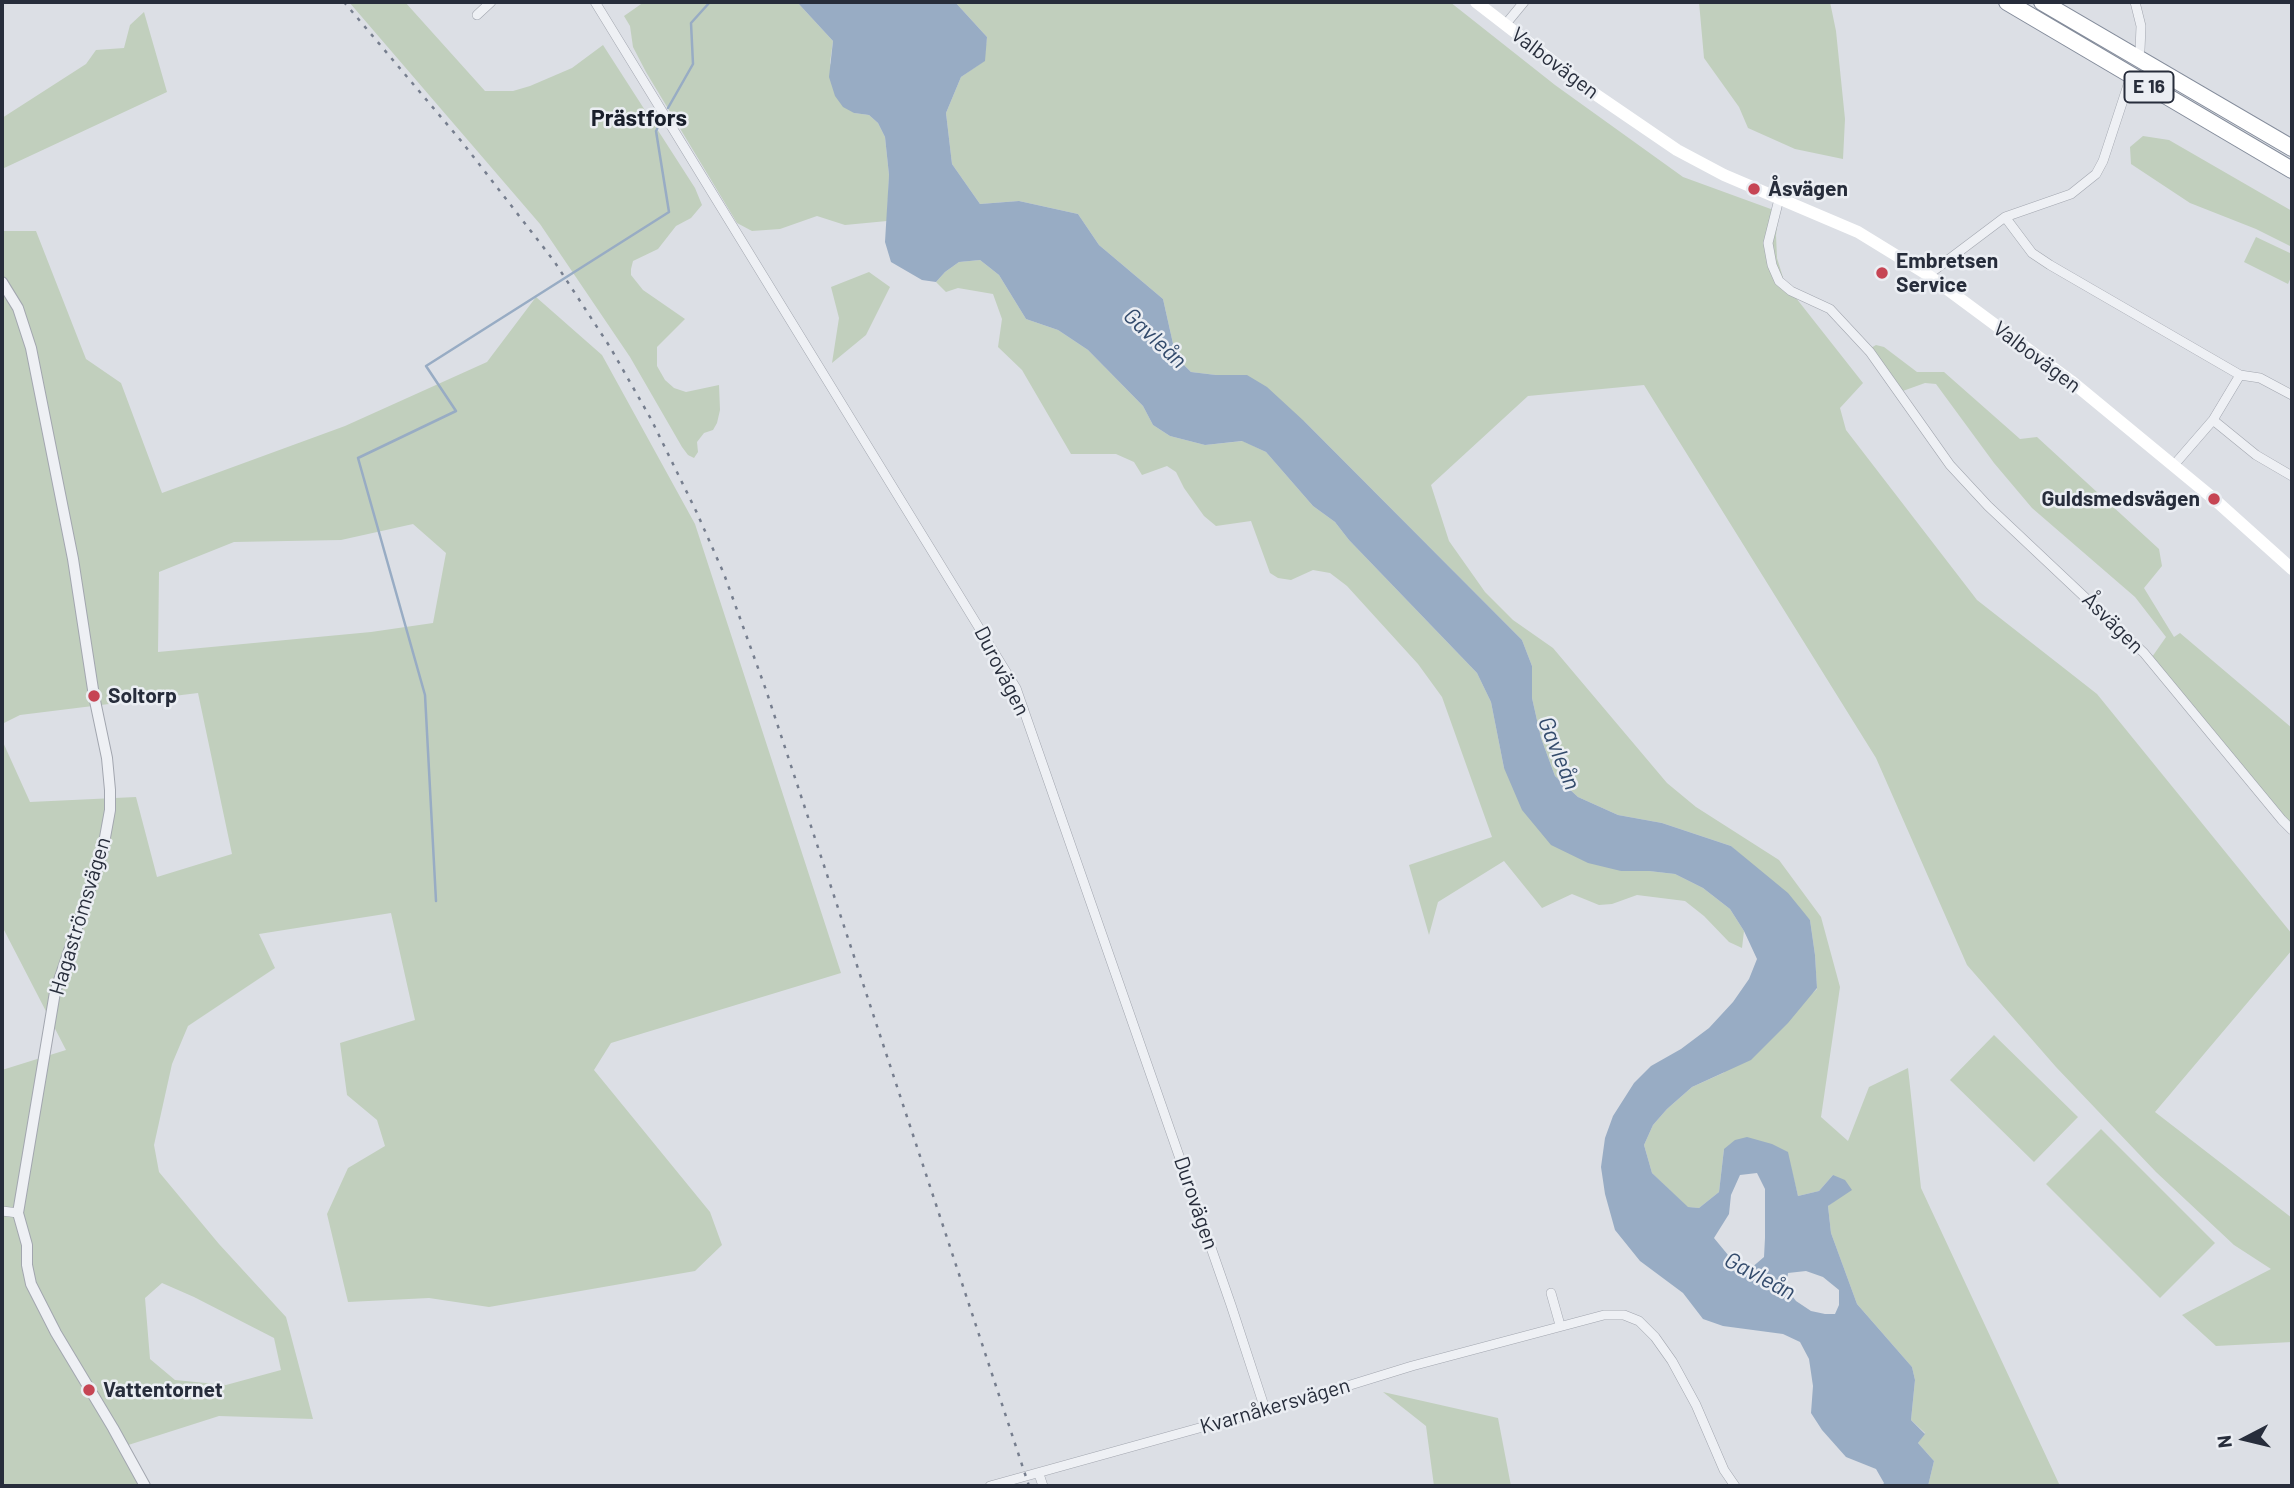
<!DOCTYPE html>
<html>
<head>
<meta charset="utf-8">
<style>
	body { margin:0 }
	#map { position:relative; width:2294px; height:1488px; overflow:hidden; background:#dcdfe5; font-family:Barlow,sans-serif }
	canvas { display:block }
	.frame { position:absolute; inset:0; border:4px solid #272d3b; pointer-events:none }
	.north { position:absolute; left:2210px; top:1404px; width:70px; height:70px; -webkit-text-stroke:5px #ebeef3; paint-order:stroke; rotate:263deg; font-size:19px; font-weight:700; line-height:28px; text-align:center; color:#272d3b }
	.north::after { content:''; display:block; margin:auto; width:24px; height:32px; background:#272d3b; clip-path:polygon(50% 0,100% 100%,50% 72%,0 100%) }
</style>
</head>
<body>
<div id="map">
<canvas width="2294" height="1488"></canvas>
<div class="frame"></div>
<div class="north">N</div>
</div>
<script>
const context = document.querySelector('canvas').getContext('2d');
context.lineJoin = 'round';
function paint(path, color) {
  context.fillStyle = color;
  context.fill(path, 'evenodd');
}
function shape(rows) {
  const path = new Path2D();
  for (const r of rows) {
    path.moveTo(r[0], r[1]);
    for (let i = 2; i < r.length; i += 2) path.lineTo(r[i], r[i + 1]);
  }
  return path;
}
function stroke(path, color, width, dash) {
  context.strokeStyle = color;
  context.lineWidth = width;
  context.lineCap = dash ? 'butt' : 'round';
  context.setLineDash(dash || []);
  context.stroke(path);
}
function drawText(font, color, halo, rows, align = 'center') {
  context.font = font + ' Barlow,sans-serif';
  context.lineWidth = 5;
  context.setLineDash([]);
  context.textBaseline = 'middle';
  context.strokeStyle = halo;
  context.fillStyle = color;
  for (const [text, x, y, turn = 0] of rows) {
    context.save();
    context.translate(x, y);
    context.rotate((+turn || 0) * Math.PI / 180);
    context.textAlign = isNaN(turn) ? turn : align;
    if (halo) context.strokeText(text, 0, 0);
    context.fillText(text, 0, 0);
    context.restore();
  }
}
paint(shape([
	[349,2,405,2,485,91,513,91,530,86,572,68,603,45,695,188,702,205,691,218,676,226,658,249,633,261,631,269,631,275,643,290,685,319,657,347,657,366,665,380,674,388,686,392,719,385,720,410,717,423,713,430,704,433,697,442,698,452,694,458,688,455,682,447,630,357,540,224],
	[644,2,797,2,833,41,830,63,854,113,869,115,878,123,885,137,889,175,887,221,845,225,817,216,780,229,752,231,737,223,646,72,633,47,630,26,624,16],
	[955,2,1450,2,1555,85,1683,177,1779,212,1776,235,1777,258,1785,284,1863,383,1840,408,1846,430,1977,600,2097,694,2292,934,2292,950,2155,1112,2292,1218,2292,1342,2216,1346,2182,1315,2271,1269,2234,1245,2156,1172,2056,1067,1967,965,1876,758,1644,385,1528,396,1431,485,1449,541,1485,592,1513,620,1553,648,1667,783,1696,807,1779,860,1821,917,1840,987,1821,1117,1848,1141,1869,1087,1908,1068,1921,1188,2060,1486,1928,1486,1934,1461,1918,1443,1925,1433,1911,1420,1915,1380,1912,1367,1857,1304,1831,1233,1828,1206,1838,1198,1833,1175,1819,1191,1798,1196,1787,1152,1724,1149,1719,1192,1699,1208,1687,1207,1652,1173,1644,1145,1653,1125,1667,1109,1692,1087,1723,1073,1817,989,1815,955,1810,920,1731,846,1662,823,1618,815,1578,797,1555,776,1541,738,1532,698,1532,666,1522,640,1305,422,1216,375,1191,372,1176,357,1163,299,1099,245,1078,214,1019,201,980,204,952,164,946,113,961,77,984,61,987,37],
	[1699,2,1830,2,1836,31,1845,119,1843,159,1795,149,1748,128,1739,107,1704,58],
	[144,12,167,92,2,169,2,118,86,64,96,50,124,48,130,25],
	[2143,136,2169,140,2292,211,2292,247,2256,229,2190,203,2131,164,2130,147],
	[2,231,36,231,86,359,121,383,162,493,345,426,487,362,536,297,602,355,695,524,841,973,611,1043,594,1070,710,1212,722,1245,695,1271,489,1307,429,1298,348,1302,327,1214,348,1168,385,1146,377,1120,347,1095,340,1043,415,1020,391,913,259,934,275,968,188,1026,172,1064,154,1145,159,1172,219,1244,286,1317,313,1419,219,1416,122,1447,142,1486,2,1486,2,1070,66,1050,4,930,2,930,2,740,30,802,136,797,157,877,232,854,198,693,20,715,2,724],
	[413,524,446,553,433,623,371,632,158,652,159,572,234,542,341,540],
	[162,1283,194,1297,274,1338,281,1370,226,1385,175,1380,150,1359,145,1298],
	[2256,237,2292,254,2292,275,2288,284,2244,262],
	[980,260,999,275,1026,319,1058,330,1088,350,1143,406,1153,425,1170,436,1205,445,1243,441,1266,452,1313,506,1335,522,1349,540,1477,673,1491,702,1504,768,1621,871,1649,871,1675,874,1703,888,1730,909,1744,931,1742,948,1729,942,1704,916,1685,901,1637,895,1612,904,1599,905,1572,894,1542,908,1504,861,1438,902,1429,935,1409,865,1492,837,1442,697,1418,664,1347,586,1330,573,1313,570,1291,580,1278,578,1270,573,1251,521,1216,526,1204,516,1184,488,1176,472,1167,466,1142,475,1134,462,1116,454,1071,454,1022,370,998,347,1002,319,993,294,958,288,946,292,936,282,945,272,959,262],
	[869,272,890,287,866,335,832,363,839,318,831,287],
	[1876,345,1884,347,1917,372,1944,372,2020,439,2037,437,2159,549,2162,566,2144,588,2174,637,2180,633,2292,728,2292,824,2269,801,2152,657,2166,637,2135,597,2032,508,1994,463,1936,384,1925,383,1900,392,1869,349],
	[1994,1035,2078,1117,2034,1162,1950,1080],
	[2101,1129,2215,1243,2160,1298,2046,1184],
	[1383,1392,1498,1418,1511,1486,1434,1486,1426,1426]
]), '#c1cfbd');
paint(shape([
	[797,2,955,2,987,37,985,61,961,77,946,113,952,164,980,204,1019,201,1078,214,1099,245,1163,299,1176,357,1191,372,1216,375,1247,375,1267,387,1305,422,1522,640,1532,666,1532,698,1541,738,1555,776,1578,797,1618,815,1662,823,1731,846,1788,893,1810,920,1815,955,1817,988,1788,1023,1751,1060,1692,1087,1667,1109,1653,1125,1644,1145,1652,1173,1688,1207,1699,1208,1719,1192,1724,1149,1735,1140,1747,1137,1772,1144,1788,1152,1798,1196,1819,1191,1833,1175,1845,1180,1852,1190,1828,1206,1831,1233,1857,1304,1912,1367,1915,1380,1911,1420,1925,1434,1918,1443,1934,1461,1928,1486,1882,1486,1884,1483,1876,1469,1846,1457,1822,1430,1811,1413,1813,1386,1809,1359,1800,1342,1783,1334,1723,1326,1703,1319,1683,1293,1640,1261,1615,1230,1605,1194,1601,1167,1605,1138,1613,1116,1634,1083,1651,1066,1681,1049,1709,1028,1733,1002,1749,979,1757,959,1744,931,1730,909,1703,888,1675,874,1649,871,1621,871,1588,863,1551,845,1522,810,1504,768,1491,702,1477,673,1349,540,1335,522,1313,506,1266,452,1242,441,1205,445,1170,436,1153,425,1143,406,1088,350,1058,330,1026,319,999,275,980,260,959,262,945,272,936,282,922,280,891,262,885,242,889,175,885,137,878,123,869,115,854,113,843,107,835,96,829,77,833,41],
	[1757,1173,1765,1189,1765,1238,1764,1257,1750,1269,1733,1261,1714,1238,1729,1214,1731,1195,1740,1175],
	[1806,1271,1823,1277,1839,1290,1839,1305,1835,1314,1825,1314,1811,1311,1796,1301,1786,1288,1788,1273]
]), '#98acc4');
stroke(shape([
	[668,108,693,64,691,23,710,2],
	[436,901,425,695,358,458,456,411,426,366,669,212,656,131,659,125]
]), '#98acc4', 2.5);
const minor = shape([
	[595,2,1016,688,1231,1305,1265,1409],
	[2135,2,2141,26,2140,50],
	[477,15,491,2],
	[1505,25,1524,2],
	[1779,199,1768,243,1772,265,1779,281,1791,291,1830,309,1870,352,1950,465,1988,506,2144,653,2282,820,2292,830],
	[2005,217,2071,194,2096,174,2103,161,2128,85],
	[1928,275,2005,217,2032,253,2050,265,2240,375,2213,420,2174,465],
	[2240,375,2260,378,2292,395],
	[2213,420,2256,455,2292,476],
	[2,1211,18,1213],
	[1551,1293,1560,1325],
	[1039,1474,1043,1486],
	[990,1486,1318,1395,1412,1366,1604,1315,1624,1315,1639,1321,1655,1337,1672,1361,1696,1405,1724,1470,1735,1486]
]);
const tertiary = shape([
	[2,282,18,308,31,348,73,559,94,696,107,758,110,790,110,810,102,854,55,992,18,1213,27,1245,27,1265,31,1284,56,1333,113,1428,145,1486]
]);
const motorway = shape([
	[2007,2,2292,170],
	[2042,2,2292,148]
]);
stroke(minor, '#a2a6af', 10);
stroke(tertiary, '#a2a6af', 12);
stroke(motorway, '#848c9b', 18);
stroke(minor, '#eef0f4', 9);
stroke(tertiary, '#eef0f4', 10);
stroke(shape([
	[1476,2,1595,94,1677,150,1724,175,1858,232,1928,275,2071,381,2214,499,2292,569]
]), '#fff', 12);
stroke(motorway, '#fff', 16);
stroke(shape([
	[344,2,462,142,554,261,610,347,651,419,697,513,724,574,766,690,1029,1486]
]), '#767e8e', 2.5, [3.5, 7]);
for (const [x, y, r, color] of [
	[1754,189,7,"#c64554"],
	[1882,273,7,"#c64554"],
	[2214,499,7,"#c64554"],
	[94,696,7,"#c64554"],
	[89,1390,7,"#c64554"]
]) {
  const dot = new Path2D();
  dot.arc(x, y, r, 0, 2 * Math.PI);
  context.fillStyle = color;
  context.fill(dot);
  stroke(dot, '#ebeef3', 2.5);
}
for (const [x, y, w] of [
	[2149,87,49]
]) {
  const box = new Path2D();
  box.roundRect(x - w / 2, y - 15.5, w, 31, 5);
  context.fillStyle = '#ebeef3';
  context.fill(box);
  stroke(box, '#272d3b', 2);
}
drawText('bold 19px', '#272d3b', null, [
	["E 16",2149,87]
]);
drawText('21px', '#272d3b', '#ebeef3', [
	["Valbovägen",1555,63,37],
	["Valbovägen",2037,357,37],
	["Åsvägen",2113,623,45],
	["Durovägen",1002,671,63],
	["Hagaströmsvägen",80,916,-73],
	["Durovägen",1196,1203,71],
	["Kvarnåkersvägen",1275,1406,-16]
]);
drawText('bold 21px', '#272d3b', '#ebeef3', [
	["Åsvägen",1768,189],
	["Embretsen",1896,261],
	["Service",1896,285],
	["Guldsmedsvägen",2200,499,"right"],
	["Soltorp",108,696],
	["Vattentornet",103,1390]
], 'left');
drawText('bold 23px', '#191f2b', '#ebeef3', [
	["Prästfors",639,118]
]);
drawText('italic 23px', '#334b6c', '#ebeef3', [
	["Gavleån",1155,338,43],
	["Gavleån",1559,753,68],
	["Gavleån",1760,1276,28]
]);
</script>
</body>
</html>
